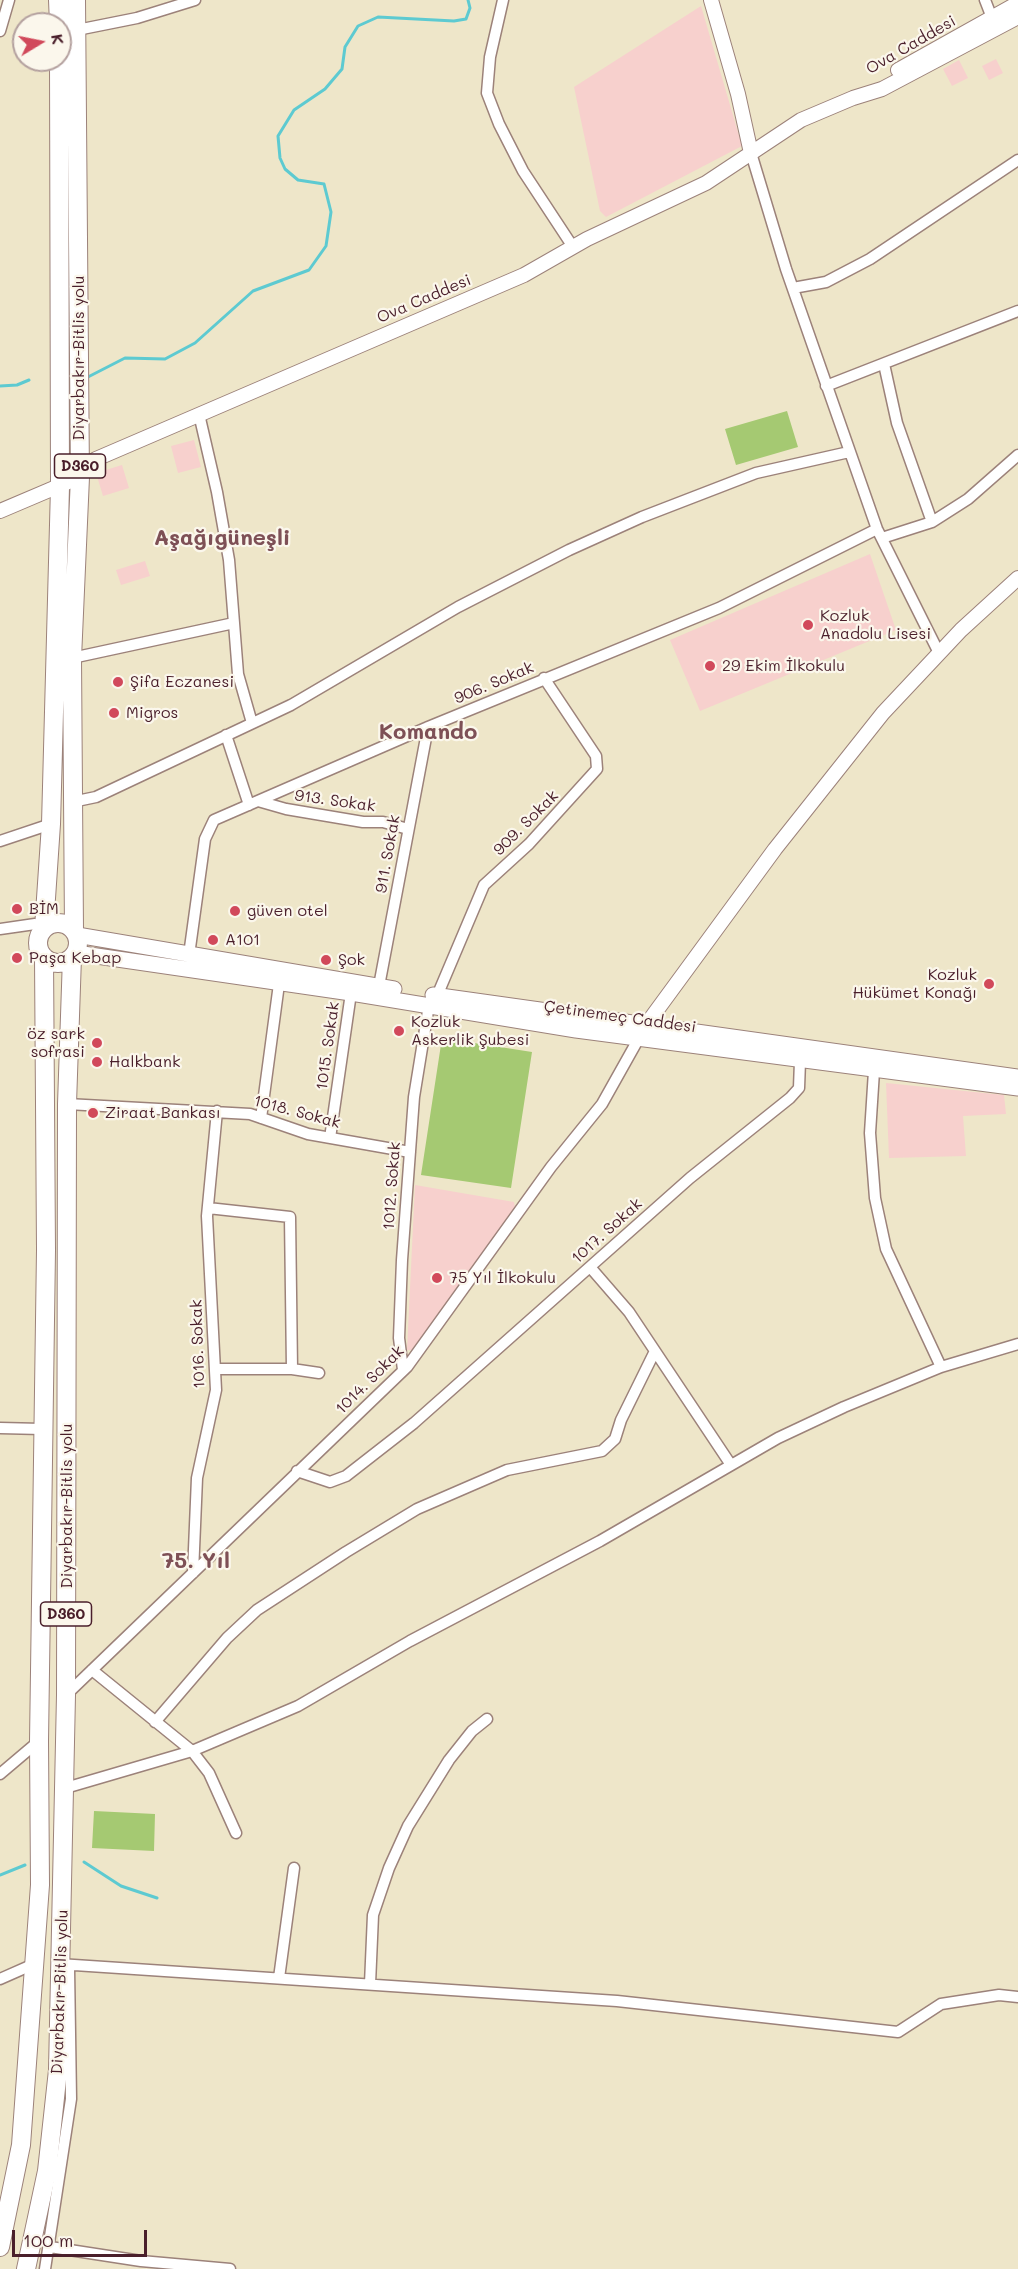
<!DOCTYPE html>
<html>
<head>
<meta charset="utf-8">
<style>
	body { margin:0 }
	#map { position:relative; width:1018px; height:2269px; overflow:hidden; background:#eee6c9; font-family:Mali,sans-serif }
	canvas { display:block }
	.north { position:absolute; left:12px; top:12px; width:60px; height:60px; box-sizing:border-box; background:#fbf7ec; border:2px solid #b4a19f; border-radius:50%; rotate:80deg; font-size:16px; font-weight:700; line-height:24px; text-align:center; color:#4a1f2b }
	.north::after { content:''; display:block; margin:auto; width:21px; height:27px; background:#d1495b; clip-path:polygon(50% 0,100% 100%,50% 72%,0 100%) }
	.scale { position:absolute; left:12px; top:2230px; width:135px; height:27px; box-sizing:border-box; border:3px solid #4a1f2b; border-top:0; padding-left:8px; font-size:18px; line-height:21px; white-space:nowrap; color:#4a1f2b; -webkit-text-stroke:4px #fbf7ec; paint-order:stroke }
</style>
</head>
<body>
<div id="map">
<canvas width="1018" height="2269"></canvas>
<div class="north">K</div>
<div class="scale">100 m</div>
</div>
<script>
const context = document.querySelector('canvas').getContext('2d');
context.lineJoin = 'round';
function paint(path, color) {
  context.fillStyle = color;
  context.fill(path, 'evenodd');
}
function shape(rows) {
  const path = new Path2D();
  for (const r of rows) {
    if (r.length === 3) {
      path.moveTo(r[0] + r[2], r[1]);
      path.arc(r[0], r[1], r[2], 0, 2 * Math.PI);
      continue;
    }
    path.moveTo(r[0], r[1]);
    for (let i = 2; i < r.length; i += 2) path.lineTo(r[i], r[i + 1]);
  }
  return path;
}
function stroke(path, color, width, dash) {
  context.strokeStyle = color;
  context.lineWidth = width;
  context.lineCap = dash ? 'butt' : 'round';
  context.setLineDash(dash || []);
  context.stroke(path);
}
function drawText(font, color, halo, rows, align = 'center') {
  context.font = font + ' Mali,sans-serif';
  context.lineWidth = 4.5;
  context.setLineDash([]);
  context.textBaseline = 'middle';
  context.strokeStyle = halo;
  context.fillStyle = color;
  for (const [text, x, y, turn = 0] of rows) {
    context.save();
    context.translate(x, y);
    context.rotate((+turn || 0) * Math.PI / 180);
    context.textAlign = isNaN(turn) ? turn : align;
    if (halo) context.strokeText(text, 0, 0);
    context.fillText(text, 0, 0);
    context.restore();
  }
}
paint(shape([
	[701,6,742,146,606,217,600,211,574,87],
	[996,59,1003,73,989,80,982,66],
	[959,60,968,78,952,86,943,69],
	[194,440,201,467,178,473,171,446],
	[122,465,129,488,103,496,96,473],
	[870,554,896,630,700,711,670,640],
	[145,561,150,576,121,585,116,570],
	[886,1083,1004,1095,1006,1114,963,1116,966,1156,889,1158],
	[415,1185,514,1202,515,1207,413,1350,407,1350]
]), '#f7d0cd');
paint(shape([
	[787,411,798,447,736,465,725,429],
	[442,1038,532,1052,511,1188,421,1175],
	[94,1811,155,1814,154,1851,92,1848]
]), '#a5c972');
stroke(shape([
	[86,378,125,358,165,359,195,343,253,291,309,270,326,246,331,212,324,184,298,180,285,169,280,158,278,136,294,110,325,89,342,69,345,47,358,26,378,17,454,21,466,19,470,8,468,0],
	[0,386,17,385,29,380],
	[84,1862,121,1886,157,1898],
	[0,1875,25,1865]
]), '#5dcad1', 3);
const minor = shape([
	[503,0,490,57,487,93,499,124,523,171,573,247],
	[985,0,992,18],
	[77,30,137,18,195,0],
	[0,31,9,0],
	[751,153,786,269,877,529,939,653],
	[793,288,826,282,870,259,1018,160],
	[884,364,897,423,932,522],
	[826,386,1018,311],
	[199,414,217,492,229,560,238,674,252,723],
	[882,538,932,522,968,499,1018,455],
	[72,658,234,623],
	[226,735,249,805],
	[258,801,286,809,363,822,383,822,408,829],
	[72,802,96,797,291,705,458,607,569,550,642,517,756,473,849,452],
	[0,841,51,824],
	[0,929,35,924,44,928],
	[189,955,205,839,214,820,428,727,719,608,877,529],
	[379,986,428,727],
	[437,996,484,885,529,844,597,769,596,756,544,678],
	[874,1071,870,1133,875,1198,886,1249,941,1367],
	[67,1104,250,1114,308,1134,410,1152],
	[261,1118,279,984],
	[330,1138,351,993],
	[208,1208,290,1217,292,1369],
	[590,1267,629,1312,731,1465],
	[215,1369,292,1369,319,1373],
	[403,1370,399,1338,402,1260,414,1097,429,1005],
	[0,1428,42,1429],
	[297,1471,330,1482,346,1476,414,1423,690,1178,790,1098,799,1088,800,1061],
	[193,1573,197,1478,216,1390,207,1216,217,1111],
	[92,1670,192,1751,209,1773,236,1833],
	[66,1695,407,1367,551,1167,602,1104,639,1038],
	[155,1722,227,1638,257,1610,346,1552,417,1509,507,1470,602,1451,615,1439,621,1420,655,1351],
	[0,1774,39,1741],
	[62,1789,192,1751,298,1706,410,1641,600,1541,778,1438,844,1407,941,1367,1018,1344],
	[59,1964,617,2001,898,2032,941,2004,999,1995,1018,1997],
	[279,1978,294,1868],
	[0,1979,34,1964],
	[370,1984,373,1915,389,1868,408,1826,449,1760,472,1731,487,1719],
	[50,2247,141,2261,230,2269],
	[45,2269,71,2099,69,1968]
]);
const tertiary = shape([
	[711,0,738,94,751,153],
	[898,70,1018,3],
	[0,511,80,477,96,459,524,275,587,239,706,183,801,120,853,98,882,89,1018,17],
	[646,1025,775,849,883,713,961,630,1018,578]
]);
const secondary = shape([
	[77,935,394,989],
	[76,953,351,993,576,1030,1018,1088],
	[433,995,1018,1077]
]);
const trunk = shape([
	[58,0,59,24],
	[58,943,20],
	[44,928,51,824,60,487,59,60],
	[74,931,72,658,80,477,76,0],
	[0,2247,21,2145,40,1885,39,1741,46,1250,44,957],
	[26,2269,47,2171,58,2070,66,1695,67,1104,72,957]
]);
stroke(minor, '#9c827a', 13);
stroke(tertiary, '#9c827a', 16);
stroke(secondary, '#9c827a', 17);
stroke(trunk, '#9c827a', 20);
stroke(minor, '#fff', 10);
stroke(tertiary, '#fff', 14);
stroke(secondary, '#fff', 15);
stroke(trunk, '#fff', 18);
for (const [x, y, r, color] of [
	[808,625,6,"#d1495b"],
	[710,666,6,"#d1495b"],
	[118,682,6,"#d1495b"],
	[114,713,6,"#d1495b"],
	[17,909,6,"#d1495b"],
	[235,911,6,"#d1495b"],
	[213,940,6,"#d1495b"],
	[17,958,6,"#d1495b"],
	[326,960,6,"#d1495b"],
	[989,984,6,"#d1495b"],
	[399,1031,6,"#d1495b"],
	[97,1043,6,"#d1495b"],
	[97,1062,6,"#d1495b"],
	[93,1113,6,"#d1495b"],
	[437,1278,6,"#d1495b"]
]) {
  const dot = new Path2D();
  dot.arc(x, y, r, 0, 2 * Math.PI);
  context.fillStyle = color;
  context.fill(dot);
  stroke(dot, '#fbf7ec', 2);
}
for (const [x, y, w] of [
	[80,466,51],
	[66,1614,51]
]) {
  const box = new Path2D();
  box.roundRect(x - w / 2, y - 12, w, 24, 4.5);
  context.fillStyle = '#fbf7ec';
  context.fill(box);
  stroke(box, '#4a1f2b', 1.5);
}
drawText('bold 15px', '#4a1f2b', null, [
	["D360",80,466],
	["D360",66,1614]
]);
drawText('16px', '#4a1f2b', '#fbf7ec', [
	["Ova Caddesi",911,45,-30],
	["Ova Caddesi",424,299,-23],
	["Diyarbakır-Bitlis yolu",79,358,-90],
	["906. Sokak",494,683,-23],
	["913. Sokak",335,801,8],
	["909. Sokak",526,823,-45],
	["911. Sokak",388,854,-80],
	["Çetinemeç Caddesi",620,1017,8],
	["1015. Sokak",328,1046,-82],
	["1018. Sokak",297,1112,15],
	["1012. Sokak",392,1186,-86],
	["1017. Sokak",607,1231,-42],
	["1016. Sokak",198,1344,-92],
	["1014. Sokak",370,1380,-45],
	["Diyarbakır-Bitlis yolu",67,1506,-90],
	["Diyarbakır-Bitlis yolu",60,1992,-88]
]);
drawText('16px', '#4a1f2b', '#fbf7ec', [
	["Kozluk",820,616],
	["Anadolu Lisesi",820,634],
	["29 Ekim İlkokulu",722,666],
	["Şifa Eczanesi",130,682],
	["Migros",126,713],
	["BİM",29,909],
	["güven otel",247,911],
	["A101",225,940],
	["Paşa Kebap",29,958],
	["Şok",338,960],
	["Kozluk",977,975,"right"],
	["Hükümet Konağı",977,993,"right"],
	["Kozluk",411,1022],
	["Askerlik Şubesi",411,1040],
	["öz sark",85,1034,"right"],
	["sofrasi",85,1052,"right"],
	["Halkbank",109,1062],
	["Ziraat Bankası",105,1113],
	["75 Yıl İlkokulu",449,1278]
], 'left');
drawText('bold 22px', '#7e5056', '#fbf7ec', [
	["Aşağıgüneşli",222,538],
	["Komando",428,732],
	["75. Yıl",196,1561]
]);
</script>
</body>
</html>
